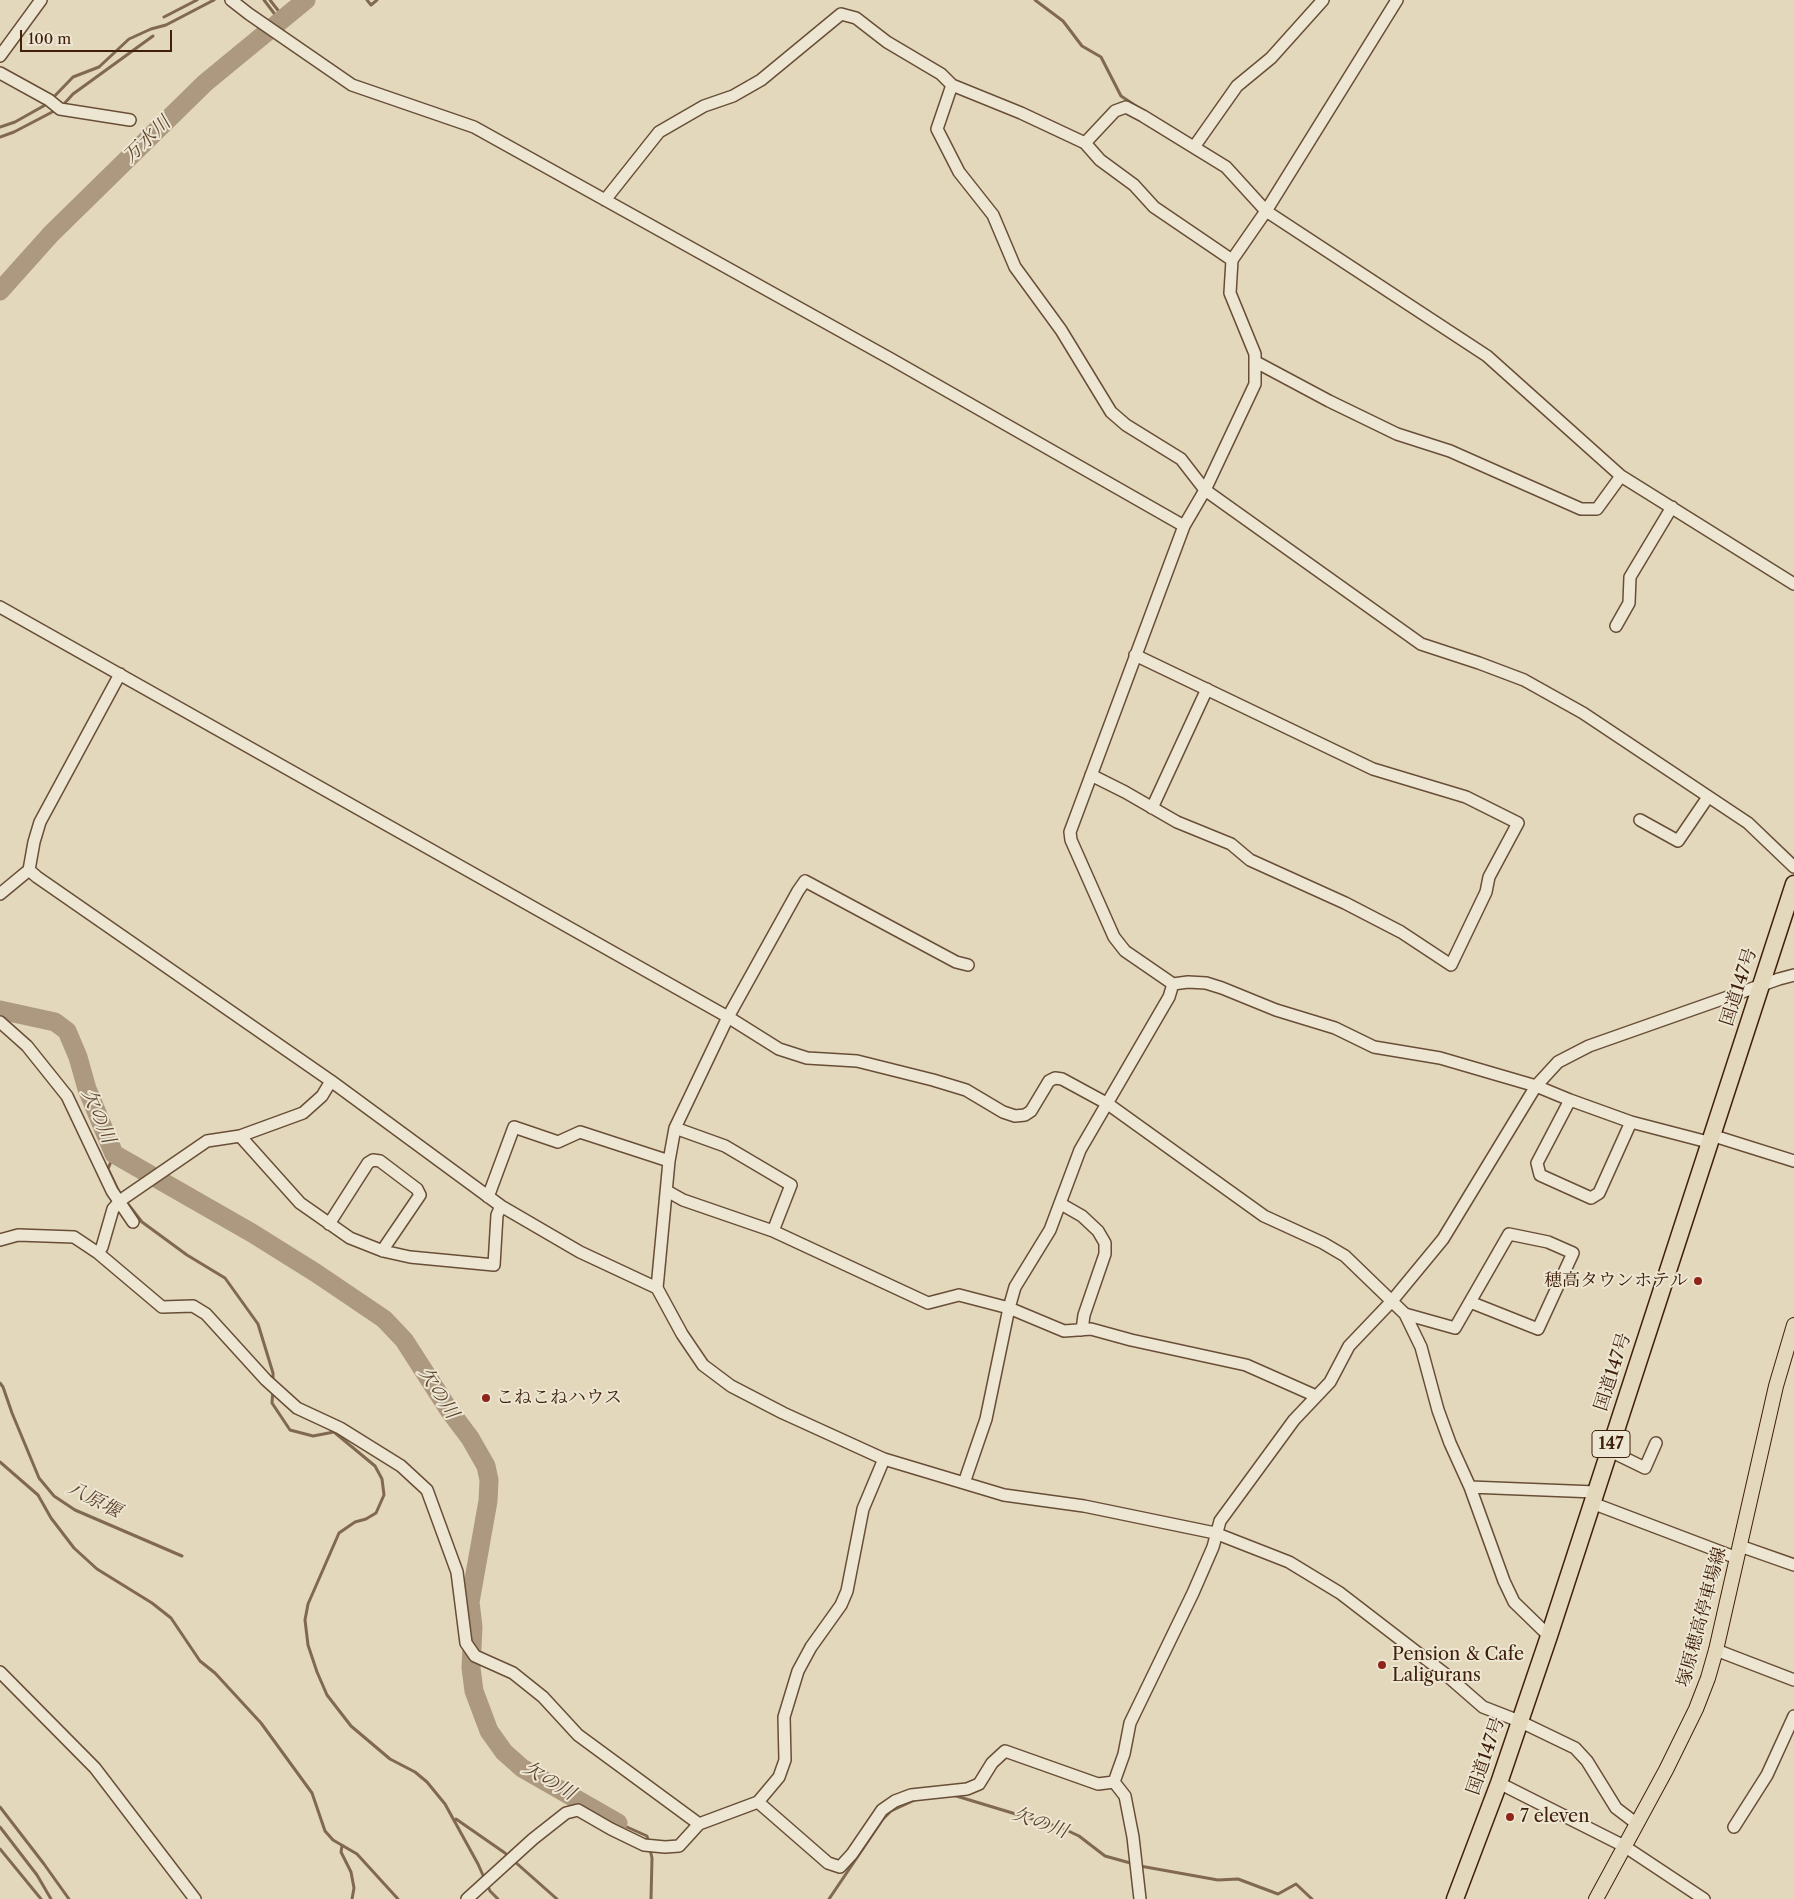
<!DOCTYPE html>
<html>
<head>
<meta charset="utf-8">
<style>
	body { margin:0 }
	#map { position:relative; width:1794px; height:1899px; overflow:hidden; background:#e3d8bb; font-family:"Libre Caslon Text",serif }
	canvas { display:block }
	.scale { position:absolute; left:20px; top:30px; width:152px; height:22px; box-sizing:border-box; border:2px solid #40200b; border-top:0; padding-left:6px; font-size:15px; line-height:18px; white-space:nowrap; color:#40200b; -webkit-text-stroke:4px #ede6d3; paint-order:stroke }
</style>
</head>
<body>
<div id="map">
<canvas width="1794" height="1899"></canvas>
<div class="scale">100 m</div>
</div>
<script>
const context = document.querySelector('canvas').getContext('2d');
context.lineJoin = 'round';
function shape(rows) {
  const path = new Path2D();
  for (const r of rows) {
    path.moveTo(r[0], r[1]);
    for (let i = 2; i < r.length; i += 2) path.lineTo(r[i], r[i + 1]);
  }
  return path;
}
function stroke(path, color, width, dash) {
  context.strokeStyle = color;
  context.lineWidth = width;
  context.lineCap = dash ? 'butt' : 'round';
  context.setLineDash(dash || []);
  context.stroke(path);
}
function drawText(font, color, halo, rows, align = 'center') {
  context.font = font + ' "Libre Caslon Text","Noto Serif JP",serif';
  context.lineWidth = 4;
  context.setLineDash([]);
  context.textBaseline = 'middle';
  context.strokeStyle = halo;
  context.fillStyle = color;
  for (const [text, x, y, turn = 0] of rows) {
    context.save();
    context.translate(x, y);
    context.rotate((+turn || 0) * Math.PI / 180);
    context.textAlign = isNaN(turn) ? turn : align;
    if (halo) context.strokeText(text, 0, 0);
    context.fillText(text, 0, 0);
    context.restore();
  }
}
stroke(shape([
	[264,0,280,21],
	[270,0,284,18],
	[367,0,371,5,377,0],
	[1035,0,1063,21,1082,46,1101,57,1121,96,1142,110],
	[164,17,197,0],
	[63,105,73,94,153,36],
	[0,127,15,122,47,104,73,77,99,67,129,39,151,29,166,25,214,0],
	[0,137,14,132,58,109],
	[114,1154,108,1169,119,1192],
	[124,1199,142,1222,187,1255,225,1278,258,1324,273,1373,273,1383],
	[0,1383,3,1387,12,1413,39,1478,54,1496,75,1510,182,1556],
	[273,1389,272,1403,290,1430,313,1436,334,1432,375,1466,382,1479,384,1495,376,1513,366,1519,355,1522,339,1533,308,1604,305,1620,308,1645,317,1672,327,1695,351,1726,390,1759,415,1772,427,1782,445,1804,478,1864,490,1891,498,1899],
	[0,1462,38,1495,51,1518,74,1548,97,1569,152,1603,171,1618,200,1661,215,1673,261,1723,312,1793,325,1831,333,1840,357,1854,398,1899],
	[953,1795,1062,1828,1079,1836,1105,1856,1134,1864],
	[0,1807,44,1864,69,1899],
	[456,1819,505,1853,557,1899],
	[618,1823,647,1836,652,1858,651,1899],
	[0,1827,37,1875,51,1899],
	[342,1846,341,1852,351,1872,354,1888,352,1899],
	[0,1849,41,1899],
	[1140,1866,1218,1880,1238,1879,1278,1894,1296,1884,1312,1899],
	[829,1899,883,1819,891,1811,917,1799]
]), '#816951', 3);
stroke(shape([
	[0,291,51,234,205,83,306,0],
	[0,1010,55,1022,67,1031,78,1057,87,1089,114,1154,252,1233,316,1273,384,1319,404,1340,449,1410,470,1438,486,1466,489,1480,488,1501,470,1602,473,1627,471,1668,474,1691,489,1731,504,1752,522,1768,618,1823]
]), '#ac997f', 19);
const minor = shape([
	[231,0,249,14,352,85,474,127,891,359,1184,526],
	[1397,0,1266,211,1232,260,1230,293,1255,354,1255,384,1205,490,1184,526,1070,832,1071,840,1114,937,1125,951,1173,984,1188,982,1206,983,1222,988,1276,1010,1335,1028,1374,1047,1440,1058,1536,1086,1570,1100,1631,1122,1708,1142],
	[0,56,41,0],
	[0,73,49,100,60,109,130,120],
	[952,85,937,129,959,172,993,215,1015,267,1061,330,1111,412,1126,425,1181,459,1205,490,1421,644,1479,663,1524,680,1583,713,1748,823,1794,867],
	[1085,143,1115,111,1126,107,1143,116,1226,167,1266,211,1487,356,1621,476,1794,584],
	[1194,147,1237,86,1271,58,1323,0],
	[605,200,659,132,704,106,733,96,761,80,841,14,856,18,887,42,941,74,952,85,1021,113,1085,143,1100,160,1134,185,1154,207,1232,260],
	[1256,362,1329,401,1397,434,1450,451,1581,509,1597,509,1621,476],
	[0,607,728,1017,779,1049,807,1058,857,1061,933,1080,966,1090,1003,1112,1015,1116,1025,1115,1031,1111,1049,1081,1055,1078,1062,1079,1108,1104,1264,1216,1323,1243,1345,1256,1405,1314,1421,1347,1438,1410,1450,1443,1470,1487,1504,1581,1514,1602,1549,1636],
	[1616,626,1629,603,1630,577,1672,507],
	[1091,775,1125,792,1177,822,1231,844,1250,860,1345,903,1401,932,1451,965,1486,892,1489,877,1518,823,1466,797,1373,769,1135,655],
	[1152,808,1207,689],
	[1640,820,1678,841,1708,797],
	[29,870,37,877,331,1081,501,1206,580,1252,657,1288],
	[0,894,29,870,34,842,40,822,120,674],
	[968,965,956,962,805,881,798,891,728,1017,675,1128,669,1161,657,1288,682,1334,703,1365,731,1386,783,1413,884,1459,1004,1495,1084,1506,1215,1533,1289,1562,1340,1593,1444,1673,1483,1707,1519,1721,1575,1748,1587,1761,1616,1808,1637,1824],
	[0,1022,27,1046,67,1096,112,1191,133,1222],
	[1570,1100,1537,1163,1540,1175,1591,1198,1599,1193,1631,1122],
	[675,1128,725,1146,791,1185,773,1231],
	[1711,1135,1794,1161],
	[240,1136,300,1203,350,1238,383,1251,410,1257,494,1265,497,1215,501,1206],
	[667,1191,683,1200,773,1231,928,1303,959,1295,1009,1308,1064,1331,1091,1329,1131,1340,1246,1365,1316,1396],
	[488,1197,514,1127,558,1142,580,1132,669,1161],
	[1061,1204,1082,1216,1098,1231,1105,1243,1105,1254,1084,1315,1082,1330],
	[329,1224,368,1163,373,1160,380,1161,417,1189,420,1195,386,1245,383,1251],
	[0,1240,18,1235,74,1237,98,1253,162,1307,193,1306,206,1314,266,1380,297,1408,340,1428,401,1466,427,1490,457,1572,466,1643,475,1656,513,1673,543,1697,578,1735,699,1824],
	[98,1253,102,1247,113,1209,121,1200,207,1141,240,1136,303,1113,322,1096,331,1081],
	[1405,1314,1455,1328,1509,1234,1548,1242,1573,1253,1538,1329,1470,1302],
	[1608,1450,1645,1468,1656,1443],
	[964,1483,986,1419,1009,1308,1015,1287,1050,1230,1080,1150,1169,997,1173,984],
	[1470,1487,1595,1492],
	[1592,1503,1737,1558],
	[1740,1546,1794,1565],
	[1716,1650,1794,1680],
	[0,1672,95,1768,195,1899],
	[1114,1782,1124,1754,1130,1723,1193,1593,1213,1547,1220,1521,1294,1420,1330,1382,1349,1346,1391,1302,1443,1239,1536,1086,1558,1062,1589,1046,1779,979,1794,975],
	[1114,1782,1125,1796,1133,1837,1140,1899],
	[1499,1783,1624,1846,1704,1899],
	[758,1802,828,1863,840,1867,852,1854,882,1810,895,1801,911,1795,967,1789,979,1784,992,1763,1005,1751,1098,1784,1114,1782],
	[1734,1827,1767,1775,1794,1716],
	[467,1899,533,1839,566,1813,578,1810,611,1829,644,1845,665,1847,679,1846,699,1824,758,1802,779,1777,785,1760,784,1717,798,1671,811,1647,841,1605,847,1591,863,1509,884,1459]
]);
const major = shape([
	[1596,1899,1666,1770,1696,1709,1708,1678,1716,1650,1776,1386,1794,1325]
]);
const highway = shape([
	[1455,1899,1499,1783,1549,1636,1794,884]
]);
stroke(minor, '#694e37', 14);
stroke(major, '#40200b', 16);
stroke(highway, '#40200b', 19);
stroke(minor, '#ede6d3', 11);
stroke(major, '#e3d8bb', 14);
stroke(highway, '#e3d8bb', 16);
for (const [x, y, r, color] of [
	[1698,1281,5,"#8f2418"],
	[486,1398,5,"#8f2418"],
	[1382,1665,5,"#8f2418"],
	[1510,1817,5,"#8f2418"]
]) {
  const dot = new Path2D();
  dot.arc(x, y, r, 0, 2 * Math.PI);
  context.fillStyle = color;
  context.fill(dot);
  stroke(dot, '#ede6d3', 2);
}
for (const [x, y, w] of [
	[1611,1444,38]
]) {
  const box = new Path2D();
  box.roundRect(x - w / 2, y - 13.5, w, 27, 4);
  context.fillStyle = '#ede6d3';
  context.fill(box);
  stroke(box, '#40200b', 1);
}
drawText('bold 16px', '#40200b', null, [
	["147",1611,1444]
]);
drawText('18px', '#40200b', '#ede6d3', [
	["国道147号",1739,987,-72],
	["国道147号",1613,1372,-72],
	["塚原穂高停車場線",1702,1617,-75],
	["国道147号",1486,1756,-71]
]);
drawText('18px', '#40200b', '#ede6d3', [
	["穂高タウンホテル",1688,1281,"right"],
	["こねこねハウス",496,1398],
	["Pension & Cafe",1392,1655],
	["Laligurans",1392,1676],
	["7 eleven",1520,1817]
], 'left');
drawText('italic 19px', '#60442e', '#ede6d3', [
	["万水川",147,140,-44],
	["欠の川",98,1116,67],
	["欠の川",438,1393,57],
	["八原堰",94,1500,27],
	["欠の川",549,1781,31],
	["欠の川",1040,1823,20]
]);
</script>
</body>
</html>
